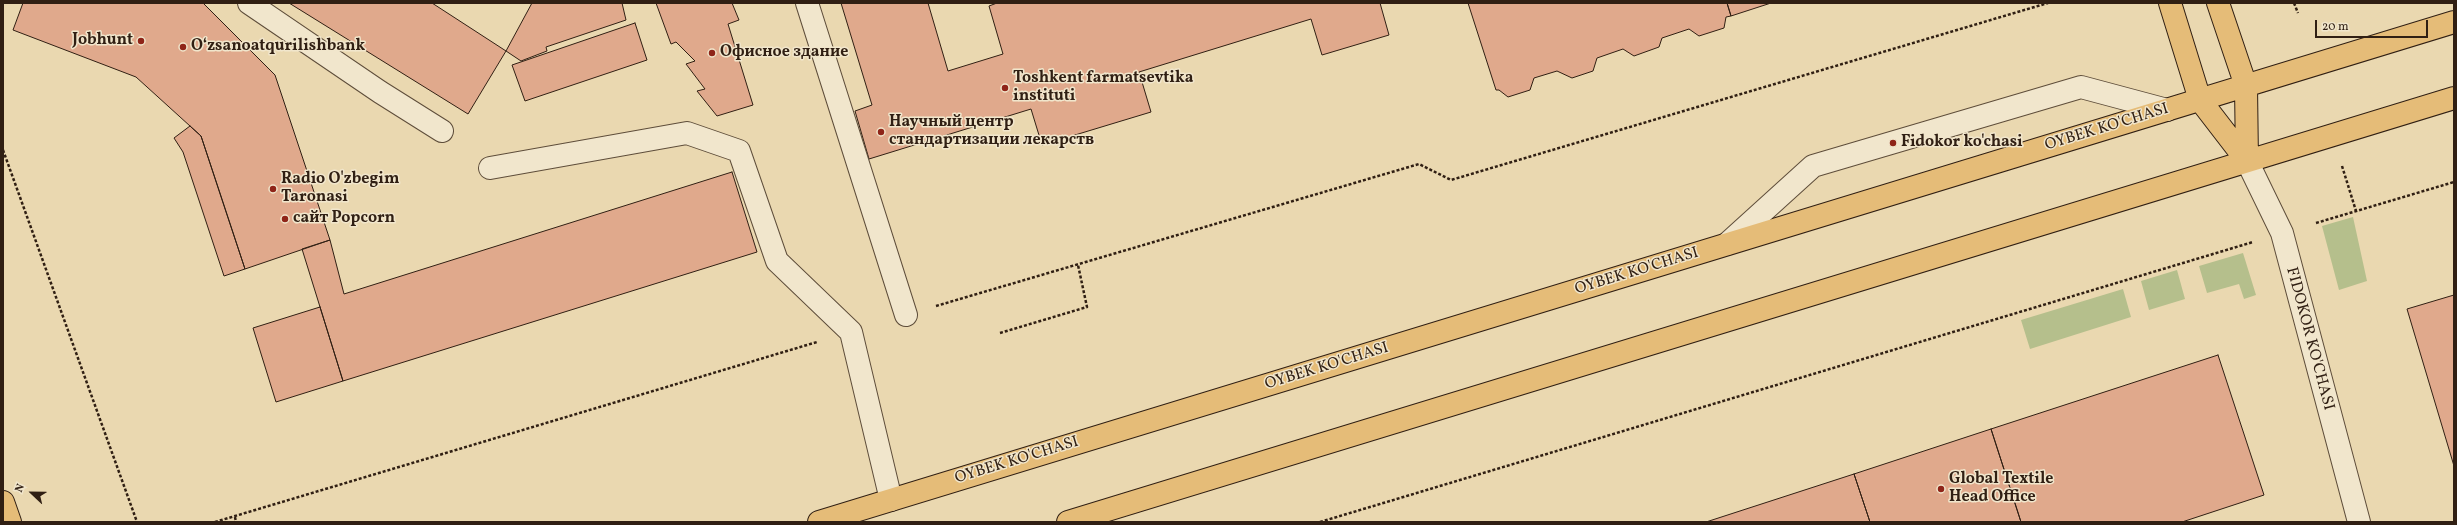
<!DOCTYPE html>
<html>
<head>
<meta charset="utf-8">
<style>
	body { margin:0 }
	#map { position:relative; width:2457px; height:525px; overflow:hidden; background:#ead8b0; font-family:Vollkorn,serif }
	canvas { display:block }
	.frame { position:absolute; inset:0; border:4px solid #301f13; pointer-events:none }
	.north { position:absolute; left:12px; top:473px; width:40px; height:40px; -webkit-text-stroke:3px #f1e6cc; paint-order:stroke; rotate:292deg; font-size:11px; font-weight:700; line-height:16px; text-align:center; color:#301f13 }
	.north::after { content:''; display:block; margin:auto; width:14px; height:18px; background:#301f13; clip-path:polygon(50% 0,100% 100%,50% 72%,0 100%) }
	.scale { position:absolute; left:2315px; top:20px; width:113px; height:18px; box-sizing:border-box; border:2px solid #301f13; border-top:0; padding-left:5px; font-size:12px; line-height:14px; white-space:nowrap; color:#301f13; -webkit-text-stroke:3px #f1e6cc; paint-order:stroke }
</style>
</head>
<body>
<div id="map">
<canvas width="2457" height="525"></canvas>
<div class="frame"></div>
<div class="north">N</div>
<div class="scale">20 m</div>
</div>
<script>
const context = document.querySelector('canvas').getContext('2d');
context.lineJoin = 'round';
function paint(path, color) {
  context.fillStyle = color;
  context.fill(path, 'evenodd');
}
function shape(rows) {
  const path = new Path2D();
  for (const r of rows) {
    path.moveTo(r[0], r[1]);
    for (let i = 2; i < r.length; i += 2) path.lineTo(r[i], r[i + 1]);
  }
  return path;
}
function stroke(path, color, width, dash) {
  context.strokeStyle = color;
  context.lineWidth = width;
  context.lineCap = dash ? 'butt' : 'round';
  context.setLineDash(dash || []);
  context.stroke(path);
}
function drawText(font, color, halo, rows, align = 'center') {
  context.font = font + ' Vollkorn,serif';
  context.lineWidth = 3;
  context.setLineDash([]);
  context.textBaseline = 'middle';
  context.strokeStyle = halo;
  context.fillStyle = color;
  for (const [text, x, y, turn = 0] of rows) {
    context.save();
    context.translate(x, y);
    context.rotate((+turn || 0) * Math.PI / 180);
    context.textAlign = isNaN(turn) ? turn : align;
    if (halo) context.strokeText(text, 0, 0);
    context.fillText(text, 0, 0);
    context.restore();
  }
}
paint(shape([
	[2353,217,2367,281,2339,290,2322,226],
	[2243,253,2256,295,2244,299,2239,284,2207,293,2199,266],
	[2177,270,2185,299,2149,310,2141,281],
	[2123,289,2131,317,2030,349,2021,320]
]), '#b5bf8c');
const building = shape([
	[23,3,203,3,275,75,330,240,245,269,201,136,136,77,13,30,23,3],
	[289,3,432,3,506,51,468,114,289,3],
	[532,3,622,3,626,20,546,47,547,51,521,61,506,51,532,3],
	[656,3,732,3,739,20,728,24,753,105,717,116,697,91,705,89,686,64,695,61,676,42,671,44,656,3],
	[841,3,928,3,948,71,1003,54,989,6,997,3,1380,3,1389,35,1322,55,1311,19,1139,72,1151,112,1042,145,1031,109,869,159,855,111,872,105,841,3],
	[1468,3,1727,3,1731,16,1726,17,1724,28,1699,36,1689,29,1662,38,1659,47,1634,56,1623,49,1597,58,1593,71,1572,78,1557,71,1534,78,1530,90,1508,97,1499,90,1496,90,1468,3],
	[1727,3,1771,3,1731,16,1727,3],
	[635,23,647,60,525,101,512,65,635,23],
	[190,126,201,136,245,269,224,276,183,152,174,138,190,126],
	[732,172,757,252,343,381,302,249,330,240,344,294,732,172],
	[2454,295,2454,466,2407,309,2454,295],
	[320,307,343,381,276,402,253,328,320,307],
	[2218,355,2264,495,2182,522,2021,522,1991,429,2218,355],
	[1991,429,2021,522,1870,522,1854,474,1991,429],
	[1854,474,1870,522,1706,522,1854,474]
]);
paint(building, '#e0a98c');
stroke(building, '#301f13', 1);
const minor = shape([
	[249,3,380,92,442,131],
	[807,3,906,315],
	[2247,161,2282,233,2359,522],
	[490,168,687,133,739,151,777,261,851,332,891,500],
	[1727,244,1813,166,2081,87,2167,110]
]);
const major = shape([
	[2170,3,2200,100,2247,161],
	[2218,3,2246,86,2247,161],
	[3,502,10,522],
	[819,522,2454,22],
	[1068,522,2454,98]
]);
stroke(minor, '#5e4d3a', 24);
stroke(major, '#301f13', 24);
stroke(shape([
	[2294,3,2298,13],
	[3,150,137,522],
	[2342,166,2356,211],
	[2316,223,2454,182],
	[936,306,1419,164,1451,180,2048,3],
	[1000,333,1087,307,1078,265],
	[235,517,236,522],
	[215,522,817,342],
	[1320,522,2253,242]
]), '#301f13', 2.5, [3, 2]);
stroke(minor, '#f1e6cc', 22);
stroke(major, '#e5bc78', 22);
for (const [x, y, r, color] of [
	[141,41,4,"#8f2418"],
	[183,47,4,"#8f2418"],
	[712,53,4,"#8f2418"],
	[1005,88,4,"#8f2418"],
	[881,132,4,"#8f2418"],
	[1893,143,4,"#8f2418"],
	[273,189,4,"#8f2418"],
	[285,219,4,"#8f2418"],
	[1941,489,4,"#8f2418"]
]) {
  const dot = new Path2D();
  dot.arc(x, y, r, 0, 2 * Math.PI);
  context.fillStyle = color;
  context.fill(dot);
  stroke(dot, '#f1e6cc', 1.5);
}
drawText('bold 16px', '#301f13', '#f1e6cc', [
	["Jobhunt",133,41,"right"],
	["Oʻzsanoatqurilishbank",191,47],
	["Офисное здание",720,53],
	["Toshkent farmatsevtika",1013,79],
	["instituti",1013,97],
	["Научный центр",889,123],
	["стандартизации лекарств",889,141],
	["Fidokor ko'chasi",1901,143],
	["Radio O'zbegim",281,180],
	["Taronasi",281,198],
	["сайт Popcorn",293,219],
	["Global Textile",1949,480],
	["Head Office",1949,498]
], 'left');
drawText('16px', '#301f13', '#f1e6cc', [
	["OYBEK KO'CHASI",2107,128,-17],
	["OYBEK KO'CHASI",1637,272,-17],
	["FIDOKOR KO'CHASI",2309,339,75],
	["OYBEK KO'CHASI",1327,367,-17],
	["OYBEK KO'CHASI",1017,461,-17]
]);
</script>
</body>
</html>
